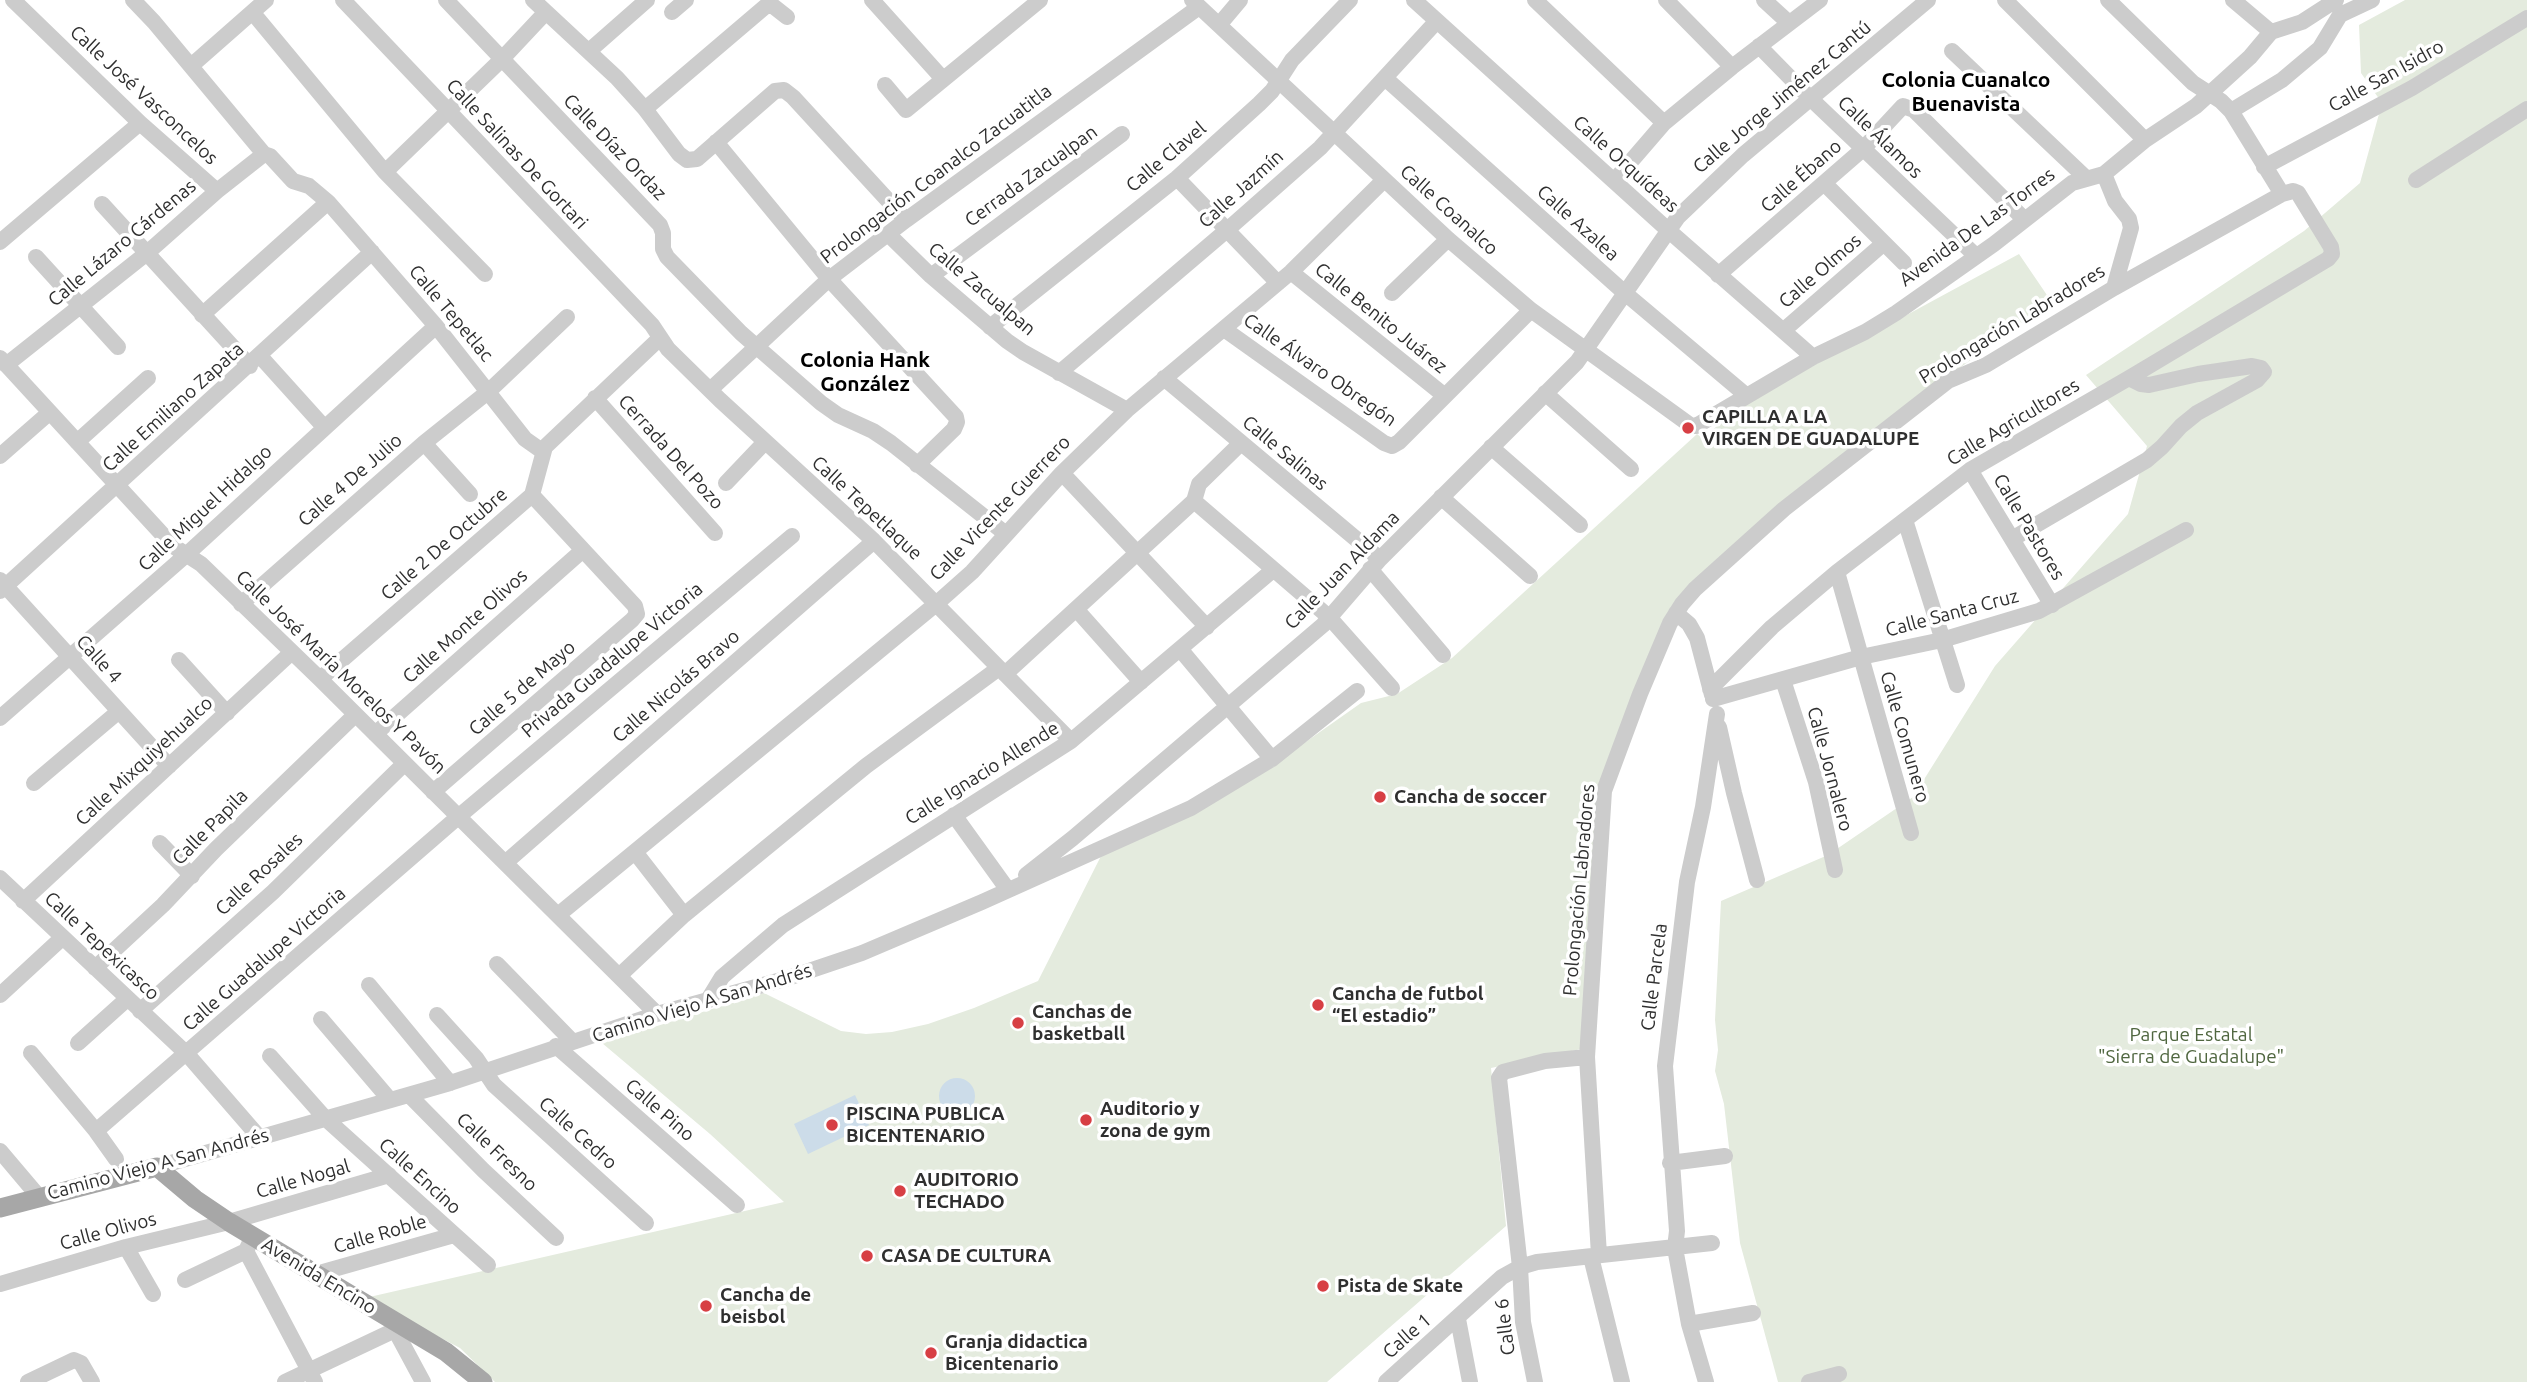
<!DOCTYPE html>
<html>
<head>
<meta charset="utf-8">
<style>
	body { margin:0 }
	canvas { display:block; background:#fff }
</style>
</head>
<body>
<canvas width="2527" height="1382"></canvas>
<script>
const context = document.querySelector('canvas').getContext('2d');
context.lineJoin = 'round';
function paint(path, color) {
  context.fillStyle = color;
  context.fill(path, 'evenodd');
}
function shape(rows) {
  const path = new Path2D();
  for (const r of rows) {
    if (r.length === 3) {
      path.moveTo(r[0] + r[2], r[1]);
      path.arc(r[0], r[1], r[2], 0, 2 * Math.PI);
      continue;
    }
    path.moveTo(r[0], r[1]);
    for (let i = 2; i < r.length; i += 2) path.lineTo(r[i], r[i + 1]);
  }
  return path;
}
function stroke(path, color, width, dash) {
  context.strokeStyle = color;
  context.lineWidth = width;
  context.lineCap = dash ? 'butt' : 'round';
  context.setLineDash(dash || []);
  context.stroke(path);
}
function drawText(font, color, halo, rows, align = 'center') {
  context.font = font + ' Ubuntu,sans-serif';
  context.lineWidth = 7;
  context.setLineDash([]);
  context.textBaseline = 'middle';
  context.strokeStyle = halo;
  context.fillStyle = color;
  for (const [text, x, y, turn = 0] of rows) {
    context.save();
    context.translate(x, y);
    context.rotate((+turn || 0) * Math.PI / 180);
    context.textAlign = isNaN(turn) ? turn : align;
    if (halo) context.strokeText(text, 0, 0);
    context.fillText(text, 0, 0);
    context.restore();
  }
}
paint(shape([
	[2405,0,2527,0,2527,1382,1778,1382,1740,1243,1724,1104,1715,1071,1718,1050,1715,1020,1721,901,1828,855,1913,797,1995,666,2128,514,2147,446,2086,375,2304,231,2360,183,2382,103,2361,73,2359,25],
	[2019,254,2051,301,1852,447,1690,584,1599,786,1581,1049,1491,1068,1506,1226,1327,1382,495,1382,460,1348,365,1298,784,1202,710,1134,602,1043,764,993,841,1031,866,1034,892,1032,928,1024,974,1008,1038,981,1101,856,1263,772,1361,703,1397,694,1452,658,1697,434,1702,438,1750,400]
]), '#e4ebde');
paint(shape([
	[957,1096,18],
	[855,1095,869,1125,808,1154,794,1124]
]), '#ccdce9');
stroke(shape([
	[13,0,140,123,217,191],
	[133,0,154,22,264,154,270,156,293,181,309,186,328,202,436,326,525,439,542,451],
	[343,0,652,325,668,349,720,400,874,541,1071,741],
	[446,0,660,225,663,233,663,249,667,257,741,333,821,403,838,415,873,431,891,443,1006,534],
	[533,0,617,78,645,109,679,154,687,160,697,159,775,91,784,90,793,97,906,220],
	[872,0,943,79],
	[1192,0,1448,239,1531,310,1690,425,1696,426,1813,357,1865,332,1896,313,1994,244,2072,183,2104,174,2145,140,2196,106,2250,57,2271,32,2302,22,2336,0],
	[1414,0,1668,230,1813,357],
	[1535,0,1664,123],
	[1666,0,1732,67],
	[1764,0,1789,23],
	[2005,0,2145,140],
	[2108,0,2193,83,2221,101,2231,111,2282,194],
	[2233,0,2271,32],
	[672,12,686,0],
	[253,13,385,172,485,274],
	[1219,25,1240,0],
	[1759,46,1810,98,1975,255],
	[589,51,647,0],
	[1952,51,2086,178],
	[191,66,266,0],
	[1385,78,1626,294,1747,396],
	[885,85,906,110,1040,0],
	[645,109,766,6,773,6,787,17],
	[2231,111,2282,80,2320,48,2340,15,2372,0],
	[716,142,829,279,956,417,957,422,954,429,917,465],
	[2264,167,2412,88,2527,18],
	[385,172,501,60,546,12],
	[2104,174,2115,201,2129,219,2131,228,2114,288],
	[1177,178,1278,283],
	[2416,180,2527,109],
	[1614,181,1664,123,1732,67,1820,0],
	[1824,183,1904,263],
	[102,204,250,366],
	[888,234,931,276,1007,341,1023,352,1127,410],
	[0,242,140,123],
	[36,257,118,347],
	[1291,272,1445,396],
	[1718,275,1863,149,1903,106,1914,110,2024,219],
	[931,276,1122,134],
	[1392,293,1448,239],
	[202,315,328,202],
	[990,327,1177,178,1259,104,1272,91,1292,60,1350,0],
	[1224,329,1384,443,1392,446,1399,442,1531,310],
	[1784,330,1884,243],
	[260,356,324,427],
	[0,358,173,546,201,564,320,679,657,1014],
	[6,365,147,253,217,191,264,154],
	[1059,373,1227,230,1320,148,1436,22],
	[1164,378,1380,559],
	[710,390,829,279,906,220,1199,7],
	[1545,393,1631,469],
	[595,398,715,533],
	[77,442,148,378],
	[424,443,470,494],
	[1491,447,1580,525],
	[0,456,49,413],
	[1970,470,2052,605],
	[1062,473,1207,627],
	[726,483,765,442],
	[1441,497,1530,576],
	[1194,501,1329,617,1392,688],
	[1905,520,1957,685],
	[2012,539,2147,460,2162,447,2181,426,2197,413,2257,380,2264,372,2261,368,2252,366,2198,374,2149,385,2141,384,2129,378],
	[1370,569,1443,655],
	[1837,572,1911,833],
	[0,580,169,766],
	[0,591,372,252],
	[241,604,424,443,489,391,567,317],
	[1076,609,1141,682],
	[1676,613,1689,624,1697,638,1712,695],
	[1180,649,1272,759],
	[179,660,227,713],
	[1005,674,1194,501,1199,484,1241,443],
	[320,679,532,495,545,447,660,338],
	[1783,680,1816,782,1835,870],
	[1713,699,1861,657,1942,640,2039,611,2186,530],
	[0,718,186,555,436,326],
	[1719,727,1734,793,1757,880],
	[375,734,583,550],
	[34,783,118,712],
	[433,792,632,620,637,614,635,606,532,495],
	[954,815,1008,890],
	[160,843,192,876],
	[635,852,684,915],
	[505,863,874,541],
	[1026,875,1073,838,1323,625,1380,559,1577,362,1678,217,1743,155,1928,0],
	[0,878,187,1054,259,1137],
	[23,901,292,652],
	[558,915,936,604,972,572,1062,473,1127,410,1291,272,1384,180],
	[497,964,572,1041],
	[95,968,163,905,216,849,355,715],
	[619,976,684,915,866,766,999,668],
	[369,985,450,1083],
	[0,995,62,938],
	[708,1000,722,977,783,925,1071,741,1273,570],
	[140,1011,273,892,404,764],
	[437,1015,476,1058,494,1085,646,1223],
	[321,1019,390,1100],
	[78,1043,127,999],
	[556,1046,737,1205],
	[31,1053,96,1131,116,1159],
	[270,1056,325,1118,488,1265],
	[409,1095,483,1170,556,1238],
	[96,1131,458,817,792,536],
	[0,1151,39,1197],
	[1670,1163,1725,1156],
	[157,1167,450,1083,657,1014,785,979,862,953,982,902,1191,808,1272,759,1357,691],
	[253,1236,246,1251,315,1382],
	[126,1247,153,1294],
	[1599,1255,1587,1057,1604,791,1640,694,1670,623,1682,604,1695,589,1784,509,1948,381,1986,365,2114,288,2282,194,2293,191,2298,193,2331,247,2332,254,2328,259,2129,378,1970,470,1837,572,1772,627,1710,689],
	[1591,1257,1622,1382],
	[316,1274,454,1235],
	[185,1280,246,1251],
	[0,1284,126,1247,229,1222,389,1175],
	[1458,1319,1470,1382],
	[1689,1324,1753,1313],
	[403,1326,395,1330,423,1382],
	[28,1382,74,1360,81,1363,92,1382],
	[285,1382,395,1330],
	[1386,1382,1502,1277,1520,1267,1537,1262,1712,1243],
	[1535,1382,1523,1322,1520,1267,1499,1078,1503,1072,1545,1061,1587,1057],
	[1706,1382,1689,1324,1675,1248,1677,1231,1665,1066,1687,882,1703,807,1717,714],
	[1809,1382,1839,1374]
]), '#ccc', 16);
stroke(shape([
	[0,1208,157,1167,195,1199,229,1222,446,1352,483,1382]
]), '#a7a7a7', 19);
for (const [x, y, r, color] of [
	[1688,428,7,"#d73f44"],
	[1380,797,7,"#d73f44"],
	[1318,1005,7,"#d73f44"],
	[1018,1023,7,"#d73f44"],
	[1086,1120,7,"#d73f44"],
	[832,1125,7,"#d73f44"],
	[900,1191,7,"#d73f44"],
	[867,1256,7,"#d73f44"],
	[1323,1286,7,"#d73f44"],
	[706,1306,7,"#d73f44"],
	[931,1353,7,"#d73f44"]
]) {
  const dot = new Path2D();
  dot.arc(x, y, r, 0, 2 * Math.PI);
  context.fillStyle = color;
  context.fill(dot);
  stroke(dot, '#fff', 2.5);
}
drawText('19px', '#2f2f2f', '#fff', [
	["Calle San Isidro",2386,76,-29],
	["Calle José Vasconcelos",144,95,43],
	["Calle Jorge Jiménez Cantú",1782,97,-40],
	["Calle Álamos",1880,137,44],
	["Calle Díaz Ordaz",615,147,46],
	["Calle Salinas De Gortari",517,154,47],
	["Calle Clavel",1166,157,-40],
	["Calle Orquídeas",1626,164,42],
	["Prolongación Coanalco Zacuatitla",936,174,-37],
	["Cerrada Zacualpan",1031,176,-36],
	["Calle Ébano",1801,176,-41],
	["Calle Jazmín",1241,189,-42],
	["Calle Coanalco",1449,210,42],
	["Calle Azalea",1578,223,42],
	["Avenida De Las Torres",1977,227,-36],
	["Calle Lázaro Cárdenas",122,243,-40],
	["Calle Olmos",1820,271,-41],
	["Calle Zacualpan",982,289,40],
	["Calle Tepetlac",451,313,50],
	["Calle Benito Juárez",1381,318,39],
	["Prolongación Labradores",2012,324,-31],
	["Calle Álvaro Obregón",1320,370,35],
	["Calle Emiliano Zapata",173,407,-42],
	["Calle Agricultores",2013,422,-31],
	["Cerrada Del Pozo",671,452,48],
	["Calle Salinas",1285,453,40],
	["Calle 4 De Julio",350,480,-41],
	["Calle Miguel Hidalgo",205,508,-43],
	["Calle Tepetlaque",867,508,43],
	["Calle Vicente Guerrero",1000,508,-46],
	["Calle Pastores",2029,527,59],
	["Calle 2 De Octubre",444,544,-41],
	["Calle Juan Aldama",1342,570,-46],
	["Calle Santa Cruz",1952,613,-15],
	["Calle Monte Olivos",465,626,-42],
	["Calle 4",99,659,48],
	["Privada Guadalupe Victoria",612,660,-40],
	["Calle José María Morelos Y Pavón",341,672,44],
	["Calle Nicolás Bravo",676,686,-41],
	["Calle 5 de Mayo",522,688,-41],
	["Calle Comunero",1905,737,74],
	["Calle Mixquiyehualco",144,761,-43],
	["Calle Jornalero",1830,769,75],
	["Calle Ignacio Allende",982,773,-32],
	["Calle Papila",210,827,-45],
	["Calle Rosales",259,874,-43],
	["Prolongación Labradores",1579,890,-85],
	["Calle Tepexicasco",102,946,43],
	["Calle Guadalupe Victoria",264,959,-41],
	["Calle Parcela",1654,977,-83],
	["Camino Viejo A San Andrés",702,1003,-17],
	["Calle Pino",660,1110,41],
	["Calle Cedro",578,1133,42],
	["Calle Fresno",497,1152,44],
	["Camino Viejo A San Andrés",158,1164,-15],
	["Calle Encino",420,1176,42],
	["Calle Nogal",303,1179,-16],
	["Calle Olivos",108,1231,-15],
	["Calle Roble",380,1234,-16],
	["Avenida Encino",319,1276,31],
	["Calle 6",1505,1327,-97],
	["Calle 1",1407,1336,-41]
]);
drawText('bold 19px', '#2f2f2f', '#fff', [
	["CAPILLA A LA",1702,417],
	["VIRGEN DE GUADALUPE",1702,439],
	["Cancha de soccer",1394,797],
	["Cancha de futbol",1332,994],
	["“El estadio”",1332,1016],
	["Canchas de",1032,1012],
	["basketball",1032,1034],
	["Auditorio y",1100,1109],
	["zona de gym",1100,1131],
	["PISCINA PUBLICA",846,1114],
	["BICENTENARIO",846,1136],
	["AUDITORIO",914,1180],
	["TECHADO",914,1202],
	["CASA DE CULTURA",881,1256],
	["Pista de Skate",1337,1286],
	["Cancha de",720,1295],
	["beisbol",720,1317],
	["Granja didactica",945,1342],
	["Bicentenario",945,1364]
], 'left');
drawText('19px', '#506740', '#fff', [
	["Parque Estatal",2191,1035],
	["\"Sierra de Guadalupe\"",2191,1057]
]);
drawText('bold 21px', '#000', '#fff', [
	["Colonia Cuanalco",1966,80],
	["Buenavista",1966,104],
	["Colonia Hank",865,360],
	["González",865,384]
]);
</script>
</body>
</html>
